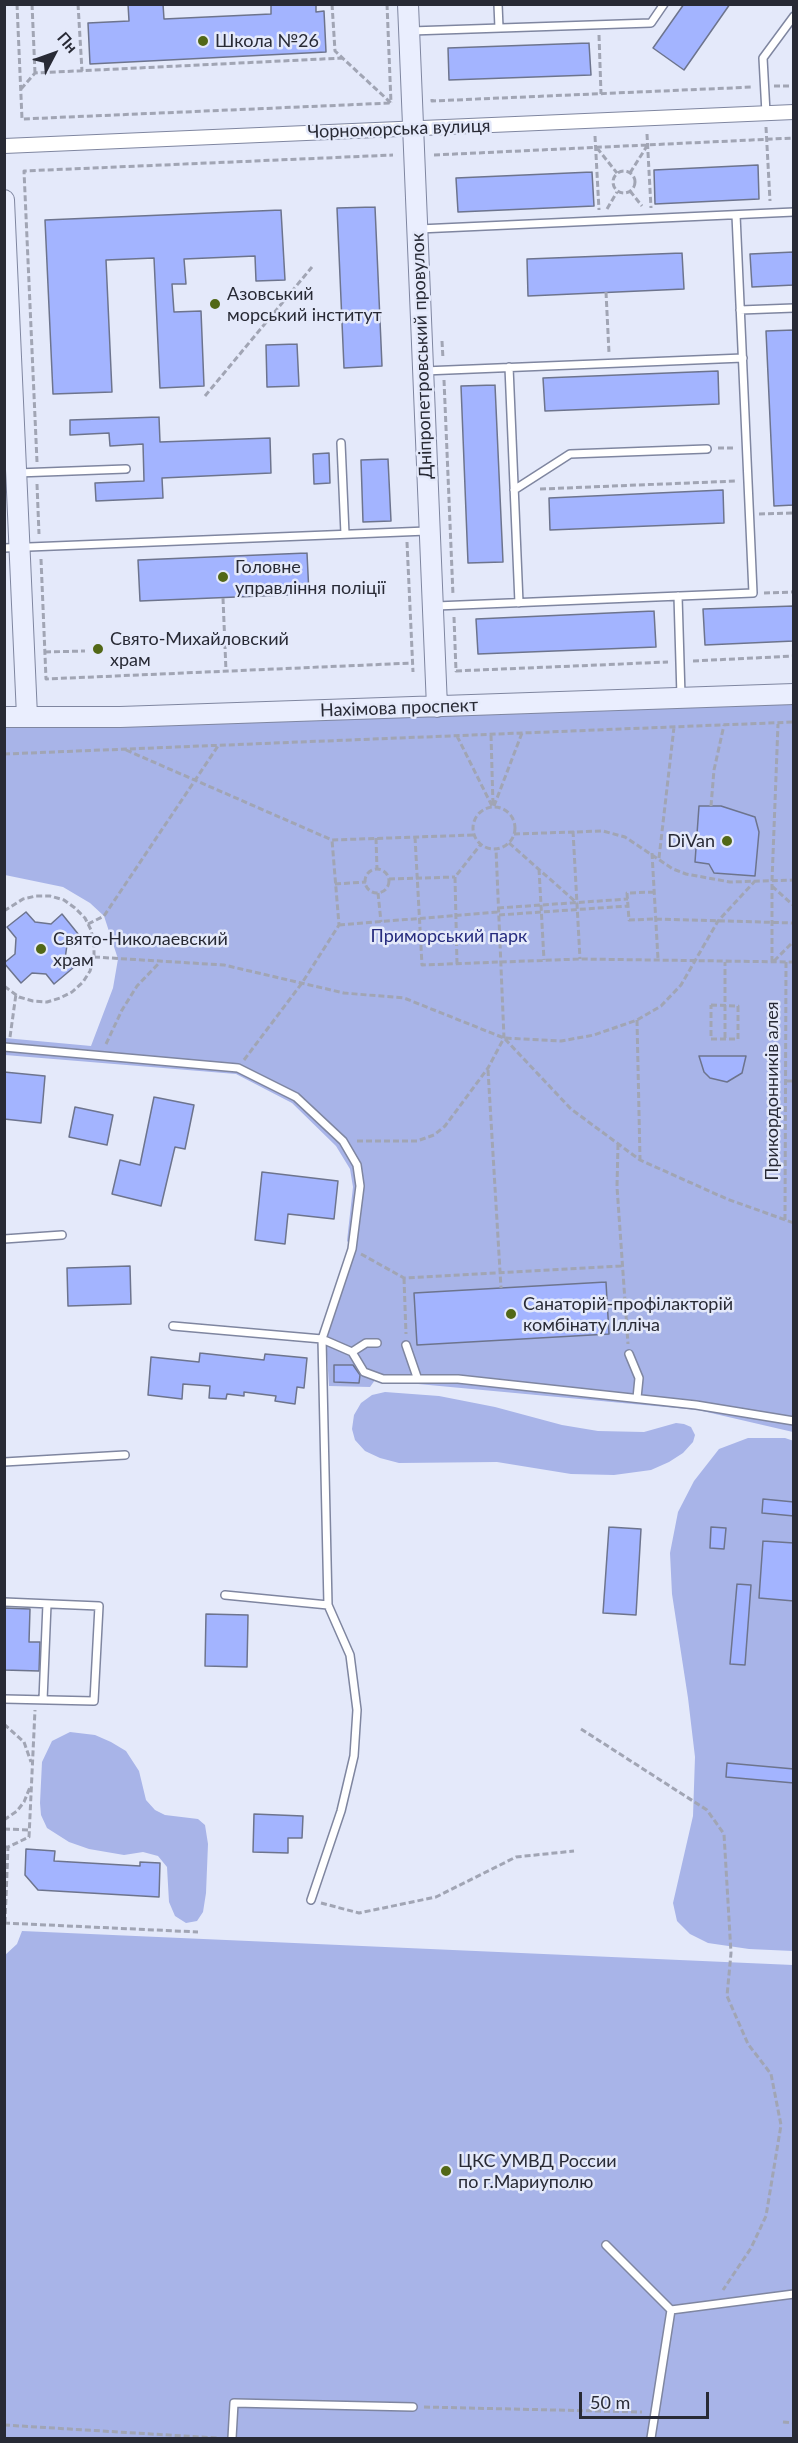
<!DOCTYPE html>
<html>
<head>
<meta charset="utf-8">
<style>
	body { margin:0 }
	#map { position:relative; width:798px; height:2443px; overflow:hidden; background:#e4e9fa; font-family:Lato,sans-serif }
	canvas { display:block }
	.frame { position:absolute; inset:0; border:6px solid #282a35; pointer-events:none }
	.north { position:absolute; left:24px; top:24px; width:60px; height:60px; -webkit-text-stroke:4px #e4e9fa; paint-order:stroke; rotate:49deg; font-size:16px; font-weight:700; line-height:24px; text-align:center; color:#282a35 }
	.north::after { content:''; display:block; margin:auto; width:21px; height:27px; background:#282a35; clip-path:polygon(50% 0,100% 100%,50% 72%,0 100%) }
	.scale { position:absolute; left:579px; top:2392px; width:130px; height:27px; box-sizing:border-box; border:3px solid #282a35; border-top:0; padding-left:8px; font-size:18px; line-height:21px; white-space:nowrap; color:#282a35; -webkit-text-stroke:4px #e4e9fa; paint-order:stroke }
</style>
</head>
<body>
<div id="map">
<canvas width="798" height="2443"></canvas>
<div class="frame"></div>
<div class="north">Пн</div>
<div class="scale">50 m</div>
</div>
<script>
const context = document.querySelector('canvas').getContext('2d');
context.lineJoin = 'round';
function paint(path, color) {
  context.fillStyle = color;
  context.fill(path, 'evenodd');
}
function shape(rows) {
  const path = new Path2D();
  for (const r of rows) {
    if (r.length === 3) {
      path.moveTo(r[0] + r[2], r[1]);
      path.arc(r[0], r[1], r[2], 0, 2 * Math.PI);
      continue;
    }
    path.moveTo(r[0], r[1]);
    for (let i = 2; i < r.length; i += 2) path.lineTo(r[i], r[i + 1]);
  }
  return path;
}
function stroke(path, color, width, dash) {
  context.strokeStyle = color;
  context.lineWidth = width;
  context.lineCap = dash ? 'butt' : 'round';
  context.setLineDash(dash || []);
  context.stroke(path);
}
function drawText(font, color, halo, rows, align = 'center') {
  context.font = font + ' Lato,sans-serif';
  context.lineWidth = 5;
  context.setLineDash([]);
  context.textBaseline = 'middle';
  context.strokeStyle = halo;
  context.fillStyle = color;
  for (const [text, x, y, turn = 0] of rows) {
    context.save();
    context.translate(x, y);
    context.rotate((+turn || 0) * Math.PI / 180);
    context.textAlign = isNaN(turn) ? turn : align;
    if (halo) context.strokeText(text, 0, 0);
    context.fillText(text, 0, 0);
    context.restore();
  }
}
paint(shape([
	[793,692,793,1432,698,1410,375,1380,370,1387,329,1386,326,1339,356,1250,347,1241,353,1187,350,1169,336,1146,292,1103,236,1074,5,1055,5,1038,91,1046,113,988,118,959,104,916,90,903,63,887,5,875,4,723],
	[385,1392,439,1396,495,1407,562,1425,598,1431,644,1432,676,1423,684,1424,691,1427,695,1435,693,1442,683,1453,669,1462,651,1470,614,1475,571,1474,497,1462,399,1463,380,1458,365,1451,355,1440,352,1429,354,1415,361,1403,372,1395],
	[748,1438,785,1438,794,1441,793,1951,749,1949,708,1943,690,1934,677,1921,673,1903,693,1816,695,1757,688,1698,672,1594,670,1553,678,1512,694,1481,719,1449],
	[70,1732,95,1735,111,1742,126,1751,139,1771,146,1800,155,1810,165,1815,198,1819,205,1825,208,1844,206,1893,203,1912,197,1921,186,1923,175,1916,169,1902,167,1867,158,1856,143,1852,124,1855,89,1849,69,1842,47,1828,41,1815,40,1803,42,1762,52,1741],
	[22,1931,793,1965,793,2438,5,2438,4,1956,17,1944]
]), '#a8b4e8');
const building = shape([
	[128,4,163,4,164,19,271,14,271,4,316,4,316,12,324,11,326,52,90,64,88,23,129,21,128,4],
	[684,4,730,4,684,70,653,48,684,4],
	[589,43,591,75,449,80,448,48,589,43],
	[758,165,759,199,655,204,654,170,758,165],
	[592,172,594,206,458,212,456,178,592,172],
	[375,207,382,366,344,368,337,208,375,207],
	[281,210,285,280,256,281,255,256,184,259,186,284,172,284,174,312,201,311,204,386,160,388,154,258,106,260,112,392,53,394,45,220,281,210],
	[794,252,794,285,752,287,750,254,794,252],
	[682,253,684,289,528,296,527,259,682,253],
	[794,330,794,505,774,506,766,331,794,330],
	[297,344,299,386,267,387,266,345,297,344],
	[718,371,719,404,545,411,543,378,718,371],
	[495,385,503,562,468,563,461,386,495,385],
	[159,417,160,442,270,438,271,473,162,478,163,498,96,501,95,483,144,481,143,444,110,446,109,433,70,435,70,420,159,417],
	[329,453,330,483,314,484,313,454,329,453],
	[388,459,391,521,363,522,361,460,388,459],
	[723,490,724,523,550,530,549,498,723,490],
	[307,553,309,594,140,601,138,560,307,553],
	[794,606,794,641,705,645,703,609,794,606],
	[654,611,656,647,478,654,476,619,654,611],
	[699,806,721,806,755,817,759,832,755,876,714,873,709,864,695,862,699,806],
	[26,912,35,922,51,924,62,914,79,935,67,945,65,959,73,968,54,984,46,974,32,973,21,983,4,963,15,954,16,938,7,927,26,912],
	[699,1056,746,1056,742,1073,727,1082,710,1078,704,1072,699,1056],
	[4,1072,45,1076,41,1123,4,1119,4,1072],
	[154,1097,194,1105,185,1149,175,1147,161,1206,112,1194,120,1160,140,1165,154,1097],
	[75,1107,113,1115,107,1145,69,1137,75,1107],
	[262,1172,338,1181,334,1219,288,1214,285,1244,255,1240,262,1172],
	[130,1266,131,1304,68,1306,67,1268,130,1266],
	[606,1282,609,1334,417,1345,414,1293,606,1282],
	[200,1353,264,1360,265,1354,307,1358,304,1388,297,1387,295,1404,275,1401,276,1396,244,1392,244,1396,227,1394,226,1399,209,1398,210,1386,183,1384,182,1399,148,1395,151,1357,199,1362,200,1353],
	[334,1365,353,1365,360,1375,359,1383,334,1382,334,1365],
	[763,1499,794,1502,794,1516,762,1513,763,1499],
	[609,1527,641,1529,636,1615,603,1613,609,1527],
	[711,1527,726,1528,724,1549,710,1548,711,1527],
	[763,1541,794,1543,794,1601,759,1598,763,1541],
	[737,1584,751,1585,745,1665,730,1664,737,1584],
	[4,1608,30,1609,29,1642,40,1642,39,1671,4,1670,4,1608],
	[206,1614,248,1615,247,1667,205,1666,206,1614],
	[727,1763,794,1769,794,1783,726,1777,727,1763],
	[254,1814,303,1816,302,1838,288,1838,288,1853,253,1852,254,1814],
	[26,1849,55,1851,54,1861,140,1866,140,1862,160,1863,159,1897,38,1890,25,1875,26,1849]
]);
paint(building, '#a3b4ff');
stroke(building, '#6d748d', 1.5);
const lane = shape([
	[498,4,499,28],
	[411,31,651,23,664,4],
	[766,113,763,58,794,16],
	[419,229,794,212],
	[740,310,794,308],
	[509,367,519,603],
	[424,371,743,358],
	[341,443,345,534],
	[17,473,126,469],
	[514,490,570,454,707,449],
	[4,548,427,531],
	[678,596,681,696],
	[436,606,753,593,736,215],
	[4,1047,238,1068,296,1097,343,1141,357,1165,360,1186,352,1249,322,1339,328,1605,350,1655,357,1710,354,1756,341,1811,311,1900],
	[4,1239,62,1235],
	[173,1326,322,1339,352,1352,364,1372,383,1379,458,1379,696,1405,794,1421],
	[406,1345,417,1377],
	[352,1352,366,1343,377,1343],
	[629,1354,639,1378,637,1398],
	[4,1462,125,1455],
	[225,1595,328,1605],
	[4,1602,99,1606,94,1701,4,1699],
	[43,1700,47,1604],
	[606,2245,671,2310],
	[671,2310,794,2294],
	[232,2438,234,2403,413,2407],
	[651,2438,671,2310]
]);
const street = shape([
	[4,146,794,112]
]);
const secondary = shape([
	[408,4,437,707],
	[4,200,27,716],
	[4,717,120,717,794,694]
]);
stroke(lane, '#7f86a0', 10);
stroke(street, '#7f86a0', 16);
stroke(secondary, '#7f86a0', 22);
stroke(shape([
	[17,4,22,119,391,103],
	[32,4,35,73],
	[78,4,82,71],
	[332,4,335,51,391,103],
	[387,4,391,103],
	[599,35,601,94],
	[774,86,794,86],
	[21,89,35,73,343,58],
	[432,99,432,101,753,87],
	[766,127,770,201],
	[647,134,651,208],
	[595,136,599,210],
	[597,148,617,173],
	[434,155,794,138],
	[624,182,11],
	[630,173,647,146],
	[630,191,642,206],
	[607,209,617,192],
	[606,292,609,353],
	[442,341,443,359],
	[444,380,453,595],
	[205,396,312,267],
	[718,448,735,448],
	[37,462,24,171,393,155],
	[37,484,39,534],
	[540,489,737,481],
	[759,514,794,513],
	[407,542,413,672],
	[41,559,46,679,413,663],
	[764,593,794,592],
	[223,598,226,671],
	[454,617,456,671,668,662],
	[45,652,85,651],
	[693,661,794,656],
	[491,735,493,805],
	[457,736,492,806],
	[126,750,332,840,474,835],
	[4,754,794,722],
	[494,806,522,733],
	[711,806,714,770,724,725],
	[494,828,21],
	[573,831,580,959],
	[514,834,603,831,625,837,673,869,686,874,730,882,794,880],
	[415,837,422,965,580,959,794,962],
	[376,838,377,869],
	[509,843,577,903],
	[652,853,658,959],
	[659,858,674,727],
	[539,869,544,960],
	[377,881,12],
	[389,879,455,877],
	[335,884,366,882],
	[772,886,794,906],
	[654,892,627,893,629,920,656,919,794,923],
	[378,893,381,922],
	[498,908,628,899],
	[4,911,23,899,36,896,50,896,64,900,75,908,85,918,91,930,94,944,94,957,90,971,83,982,72,992,60,998,47,1002,33,1001,19,997,4,986],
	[499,915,628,906],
	[88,924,104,916,218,746],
	[339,925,498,912],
	[94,957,224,965,344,993,404,998,504,1038,561,1041,594,1035,637,1020,661,1006,681,985,718,921,755,881],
	[774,961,794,941],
	[772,962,772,881,778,724],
	[457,964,455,877,481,844],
	[711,1005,738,1006,738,1039,711,1039,711,1005],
	[637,1020,640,1159],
	[10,1037,16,994],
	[725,1038,725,962],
	[505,1039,571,1109,640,1160,727,1199,794,1223],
	[106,1044,122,1010,137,986,161,961],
	[244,1060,302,983,339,925,332,840],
	[488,1070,501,1288],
	[786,1081,794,1081],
	[357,1141,417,1141,434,1135,445,1126,488,1068,504,1038,496,849],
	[618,1144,617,1187,628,1344],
	[785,1220,786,962],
	[361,1254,404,1278,622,1266],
	[404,1278,406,1334],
	[4,1724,24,1742,31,1762],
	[581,1729,707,1810,724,1834,731,1953,727,1996,748,2044,771,2074,781,2125,766,2216,751,2248,723,2290],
	[4,1820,17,1811,24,1802,30,1787],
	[4,1829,29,1830],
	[4,1847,8,1847,29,1837,35,1710],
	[321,1903,359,1913,436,1897,516,1857,574,1851],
	[4,1923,198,1932],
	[5,1923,8,1847],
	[424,2407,642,2412],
	[783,2422,794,2423],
	[4,2425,217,2438]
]), '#a1a5b4', 3, [6, 3]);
stroke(lane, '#fff', 7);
stroke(street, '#fff', 14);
stroke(secondary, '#eaeefe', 20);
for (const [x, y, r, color] of [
	[203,41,6,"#526817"],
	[215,304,6,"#526817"],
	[223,577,6,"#526817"],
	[98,649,6,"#526817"],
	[727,841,6,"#526817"],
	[41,949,6,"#526817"],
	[511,1314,6,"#526817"],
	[446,2171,6,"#526817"]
]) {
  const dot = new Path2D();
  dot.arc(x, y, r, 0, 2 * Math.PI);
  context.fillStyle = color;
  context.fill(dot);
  stroke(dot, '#e4e9fa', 2);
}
drawText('18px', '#282a35', '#e4e9fa', [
	["Школа №26",215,41],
	["Азовський",227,294],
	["морський інститут",227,315],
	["Головне",235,567],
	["управління поліції",235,588],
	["Свято-Михайловский",110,639],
	["храм",110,660],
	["DiVan",715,841,"right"],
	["Свято-Николаевский",53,939],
	["храм",53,960],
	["Санаторій-профілакторій",523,1304],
	["комбінату Ілліча",523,1325],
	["ЦКС УМВД России",458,2161],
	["по г.Мариуполю",458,2182]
], 'left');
drawText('18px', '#282a35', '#e4e9fa', [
	["Чорноморська вулиця",399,129,-2],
	["Дніпропетровський провулок",422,356,-92],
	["Нахімова проспект",399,708,-2],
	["Прикордонників алея",772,1091,-90]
]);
drawText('18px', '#262b7e', '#e4e9fa', [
	["Приморський парк",449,936]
]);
</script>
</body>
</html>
